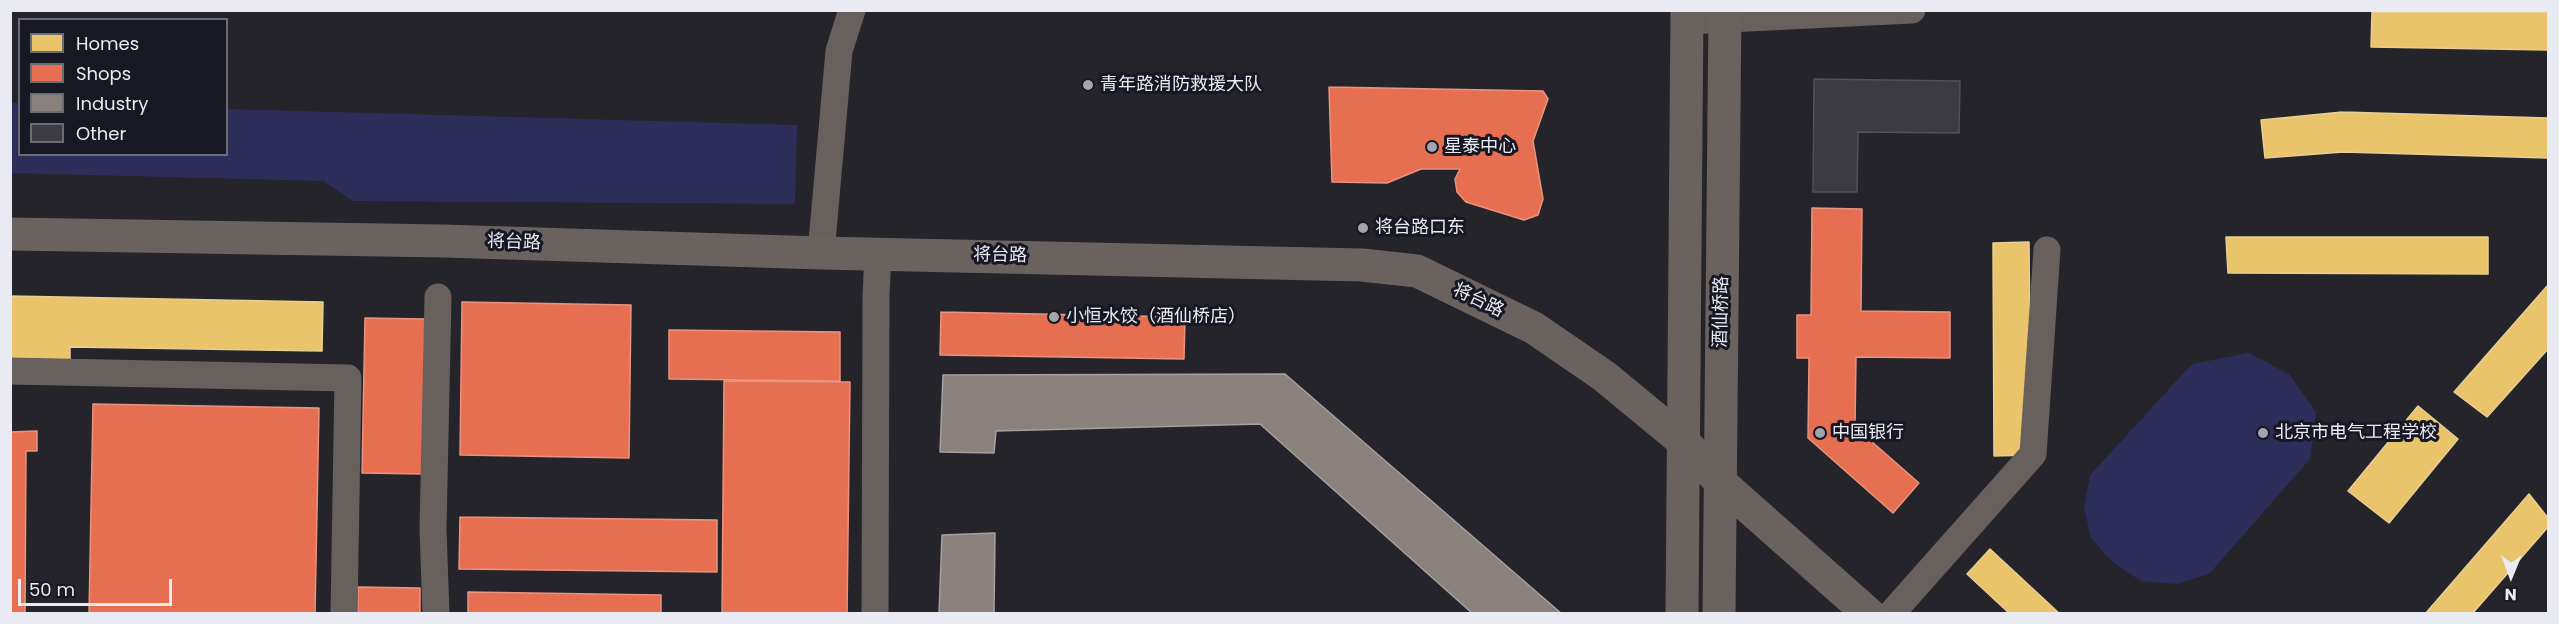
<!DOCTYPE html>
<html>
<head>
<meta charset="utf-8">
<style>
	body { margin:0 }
	#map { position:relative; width:2559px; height:624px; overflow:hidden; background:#24242a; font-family:Poppins,sans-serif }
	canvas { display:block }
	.frame { position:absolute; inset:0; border:12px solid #e9eaf2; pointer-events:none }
	.legend { position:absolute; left:18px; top:18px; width:210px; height:138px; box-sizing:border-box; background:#171824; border:2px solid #6b6c76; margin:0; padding:8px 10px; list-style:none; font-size:18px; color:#e9eaf2 }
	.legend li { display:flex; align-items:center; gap:12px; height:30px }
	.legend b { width:30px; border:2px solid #6b6c76 }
	.north { position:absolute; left:2481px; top:546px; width:60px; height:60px; -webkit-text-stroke:4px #171824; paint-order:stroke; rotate:181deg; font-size:16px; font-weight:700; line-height:24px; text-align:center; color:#e9eaf2 }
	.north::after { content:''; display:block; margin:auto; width:21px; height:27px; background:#e9eaf2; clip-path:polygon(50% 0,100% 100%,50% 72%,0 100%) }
	.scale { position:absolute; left:18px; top:579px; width:154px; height:27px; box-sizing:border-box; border:3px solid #e9eaf2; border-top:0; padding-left:8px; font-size:18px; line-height:21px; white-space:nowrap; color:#e9eaf2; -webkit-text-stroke:4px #171824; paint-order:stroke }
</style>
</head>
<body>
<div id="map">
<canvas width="2559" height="624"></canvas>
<div class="frame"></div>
<ul class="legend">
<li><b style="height:16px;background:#e9c46a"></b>Homes</li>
<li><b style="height:16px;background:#e76f51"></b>Shops</li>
<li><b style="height:16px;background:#8a817c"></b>Industry</li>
<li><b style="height:16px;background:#3b3b41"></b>Other</li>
</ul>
<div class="north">N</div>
<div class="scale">50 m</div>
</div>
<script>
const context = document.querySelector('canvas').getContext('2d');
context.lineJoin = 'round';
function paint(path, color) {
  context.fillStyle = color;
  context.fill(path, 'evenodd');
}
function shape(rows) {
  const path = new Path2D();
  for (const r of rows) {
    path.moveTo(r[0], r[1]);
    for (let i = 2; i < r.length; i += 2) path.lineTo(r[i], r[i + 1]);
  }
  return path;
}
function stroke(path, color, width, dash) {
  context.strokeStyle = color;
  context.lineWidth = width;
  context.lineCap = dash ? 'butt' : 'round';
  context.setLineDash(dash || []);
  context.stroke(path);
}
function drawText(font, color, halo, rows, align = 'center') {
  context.font = font + ' Poppins,"Noto Sans SC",sans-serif';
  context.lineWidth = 6;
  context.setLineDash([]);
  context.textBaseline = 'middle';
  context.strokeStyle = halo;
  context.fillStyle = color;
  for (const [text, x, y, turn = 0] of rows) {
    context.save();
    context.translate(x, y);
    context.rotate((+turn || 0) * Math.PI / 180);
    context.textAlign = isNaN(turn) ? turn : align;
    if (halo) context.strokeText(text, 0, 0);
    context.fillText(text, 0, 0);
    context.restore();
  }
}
paint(shape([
	[10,103,19,103,20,154,226,154,227,109,797,125,795,204,353,201,323,181,11,173],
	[2248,353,2289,374,2316,412,2310,459,2209,574,2177,584,2141,581,2111,561,2091,538,2084,508,2090,475,2192,364]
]), '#2d2d59');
const homes = shape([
	[2372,12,2548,12,2548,50,2371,47,2372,12],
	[2342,112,2548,118,2548,158,2343,152,2265,158,2261,120,2342,112],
	[2226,237,2488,237,2488,274,2228,273,2226,237],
	[2029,242,2031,455,1994,456,1993,243,2029,242],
	[2548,285,2548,349,2487,417,2454,392,2548,285],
	[10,296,323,302,322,351,70,347,70,361,10,359,10,296],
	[2418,406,2458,439,2389,523,2348,491,2418,406],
	[2529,494,2548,518,2548,527,2472,614,2425,614,2529,494],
	[1990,549,2060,614,2010,614,1967,574,1990,549]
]);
paint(homes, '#e9c46a');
stroke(homes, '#e9cf93', 1.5);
const shops = shape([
	[1329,87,1543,91,1548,99,1533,141,1543,199,1538,215,1524,220,1466,202,1457,192,1455,179,1460,169,1421,169,1387,183,1332,182,1329,87],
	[1812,208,1862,209,1861,311,1950,312,1950,358,1856,357,1855,427,1919,483,1893,513,1808,438,1809,358,1797,358,1797,315,1811,315,1812,208],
	[462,302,631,305,629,458,460,455,462,302],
	[941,312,1185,317,1184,359,940,355,941,312],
	[365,318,426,319,423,474,362,473,365,318],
	[669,330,840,332,840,381,669,379,669,330],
	[724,381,850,382,847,614,722,614,724,381],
	[93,404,319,408,315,614,89,614,93,404],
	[37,431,37,451,26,451,25,614,10,614,10,432,37,431],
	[460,517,717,520,717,572,459,569,460,517],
	[358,587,420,588,420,614,358,614,358,587],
	[468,592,661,595,661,614,468,614,468,592]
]);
paint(shops, '#e76f51');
stroke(shops, '#e89481', 1.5);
const industry = shape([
	[1285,374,1562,614,1473,614,1260,424,996,431,994,453,940,452,943,375,1285,374],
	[995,533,994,614,939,614,942,535,995,533]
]);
paint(industry, '#8a817c');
stroke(industry, '#a6a09f', 1.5);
const building = shape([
	[1814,79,1960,81,1959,133,1858,132,1857,192,1813,192,1814,79]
]);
paint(building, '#3b3b41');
stroke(building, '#515156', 1.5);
stroke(shape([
	[1687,21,1912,10],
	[821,253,839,51,852,10],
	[10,371,348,378,344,614],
	[436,614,433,529,438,297],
	[875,614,876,296,878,253],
	[1891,614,2033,454,2047,250]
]), '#67605c', 27);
stroke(shape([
	[10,234,444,241,821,253,1362,265,1417,271,1534,328,1604,376,1684,442,1720,482,1869,614],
	[1682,614,1687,10],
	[1719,614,1725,10]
]), '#69625e', 33);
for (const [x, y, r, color] of [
	[1088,85,6,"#a4a5ac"],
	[1432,147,6,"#a4a5ac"],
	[1363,228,6,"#a4a5ac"],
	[1054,317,6,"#a4a5ac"],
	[1820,433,6,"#a4a5ac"],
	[2263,433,6,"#a4a5ac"]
]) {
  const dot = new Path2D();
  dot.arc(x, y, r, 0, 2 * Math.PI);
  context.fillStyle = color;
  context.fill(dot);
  stroke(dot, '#171824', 2);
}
drawText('18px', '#e9eaf2', '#171824', [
	["青年路消防救援大队",1100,85],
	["星泰中心",1444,147],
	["将台路口东",1375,228],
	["小恒水饺（酒仙桥店）",1066,317],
	["中国银行",1832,433],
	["北京市电气工程学校",2275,433]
], 'left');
drawText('18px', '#e9eaf2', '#171824', [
	["将台路",514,243,2],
	["将台路",1000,256,1],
	["将台路",1478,301,26],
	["酒仙桥路",1722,312,-89]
]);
</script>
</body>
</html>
